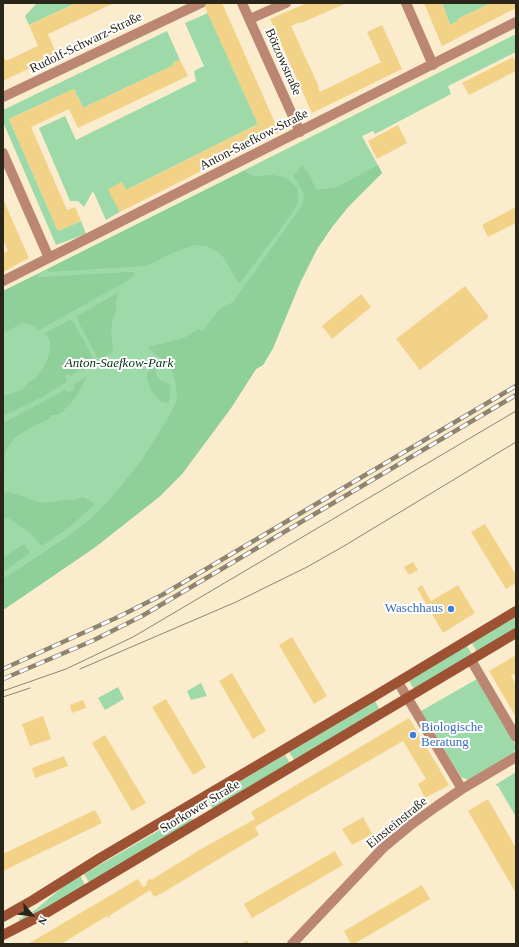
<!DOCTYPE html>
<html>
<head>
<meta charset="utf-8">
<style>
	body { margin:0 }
	#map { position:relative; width:519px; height:947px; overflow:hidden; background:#faeccc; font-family:"Times New Roman",serif }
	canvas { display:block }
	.frame { position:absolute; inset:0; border:4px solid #2b261a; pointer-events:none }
	.north { position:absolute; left:12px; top:895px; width:40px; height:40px; -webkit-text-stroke:3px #fff; paint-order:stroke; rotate:118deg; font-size:11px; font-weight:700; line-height:16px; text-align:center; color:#2b261a }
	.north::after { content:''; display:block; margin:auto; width:14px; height:18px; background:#2b261a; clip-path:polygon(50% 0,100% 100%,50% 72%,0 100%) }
</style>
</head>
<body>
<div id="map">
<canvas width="519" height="947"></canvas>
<div class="frame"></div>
<div class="north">N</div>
</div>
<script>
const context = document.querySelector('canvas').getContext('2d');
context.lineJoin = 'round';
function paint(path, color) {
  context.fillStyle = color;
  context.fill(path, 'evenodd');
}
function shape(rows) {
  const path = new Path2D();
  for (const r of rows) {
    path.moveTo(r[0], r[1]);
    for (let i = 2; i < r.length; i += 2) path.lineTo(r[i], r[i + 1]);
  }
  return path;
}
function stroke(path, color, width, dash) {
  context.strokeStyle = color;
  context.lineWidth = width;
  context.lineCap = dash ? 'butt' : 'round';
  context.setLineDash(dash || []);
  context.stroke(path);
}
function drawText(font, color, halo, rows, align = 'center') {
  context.font = font + ' "Times New Roman",serif';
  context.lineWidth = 4;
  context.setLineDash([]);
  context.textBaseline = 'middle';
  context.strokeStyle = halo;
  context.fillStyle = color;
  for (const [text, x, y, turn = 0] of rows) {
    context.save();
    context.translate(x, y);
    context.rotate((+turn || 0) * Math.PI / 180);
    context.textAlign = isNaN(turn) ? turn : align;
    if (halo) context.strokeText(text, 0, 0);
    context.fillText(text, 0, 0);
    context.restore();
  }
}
paint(shape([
	[37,3,76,3,29,25,25,16],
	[442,3,491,3,458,19,458,21,450,25],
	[208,13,258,124,126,190,122,182,109,189,120,212,106,220,93,191,84,207,78,201,70,201,39,128,65,116,76,140,196,81,194,71,204,66,185,23],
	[167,31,180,60,173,63,174,65,83,108,74,89,9,119,58,231,81,221,86,234,56,245,3,122,3,110],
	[516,34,516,52,448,86,451,94,375,134,373,131,362,136,382,173,348,207,332,227,317,249,300,283,273,348,263,365,256,369,231,408,182,474,159,497,94,548,3,610,3,291],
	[516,617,516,631,478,654,472,643],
	[467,646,473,656,415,691,409,681],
	[477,679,515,744,516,747,513,754,472,778,468,780,461,777,421,711],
	[201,683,207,696,191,700,187,691],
	[118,687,124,699,105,710,98,698],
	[375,701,380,710,295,761,289,752],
	[285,755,290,763,213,809,208,800],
	[516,772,516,817,498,786,495,785],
	[189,813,194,821,89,882,84,874],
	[80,875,85,885,20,923,19,919,35,910,65,885]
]), '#9edaa9');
paint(shape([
	[302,165,310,176,316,190,337,187,378,165,382,173,348,207,332,227,317,249,300,283,273,348,263,365,256,369,231,408,182,474,159,497,94,548,3,610,3,579,67,537,89,520,112,497,141,461,168,418,176,403,177,394,175,379,171,368,172,367,168,362,166,363,156,354,148,348,148,347,184,338,199,329,201,331,206,328,207,325,220,309,233,302,301,207,304,198,303,192,297,181,293,177],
	[244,171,250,175,255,176,273,175,282,177,288,179,297,188,298,195,298,202,291,215,240,283,237,281,224,258,218,252,206,246,195,245,175,252,146,266,48,272,48,269],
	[129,272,133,272,135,274,129,280,39,330,34,326,23,323,3,333,3,291,38,274,39,277],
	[119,292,116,301,116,311,112,321,111,333,113,352,100,359,97,357,79,323,77,316],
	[69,320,73,321,93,358,93,361,91,365,82,371,80,369,71,376,67,374,65,377,67,382,42,397,3,416,3,396,22,390,29,382,37,377,44,367,50,352,50,341,45,333],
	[157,361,156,371,157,377,160,380,171,385,169,402,165,403,160,401,151,390,147,379,147,374,151,366],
	[87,376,81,388,72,402,62,412,56,415,51,415,46,421,34,425,13,439,6,450,4,460,5,468,3,471,3,423,65,390,68,392,72,391,74,389,74,384],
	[9,492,39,502,45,503,63,500,73,500,83,497,91,501,95,504,71,526,42,546,30,533,8,518,3,520,3,493],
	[24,544,30,553,3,572,3,558]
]), '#8ecf9a');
paint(shape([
	[76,3,114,3,48,34,57,55,3,81,3,55,6,61,38,46,29,25],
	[203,3,222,3,279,132,120,212,108,190,122,182,126,190,258,124],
	[307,3,347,3,301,23,300,22,291,26,319,87,318,88,320,92,381,62,367,32,382,25,402,69,312,113,270,19],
	[424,3,442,3,450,25,458,21,457,19,491,3,516,3,516,8,442,46],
	[513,57,516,64,516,71,469,95,462,83],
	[180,60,188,76,78,128,69,109,31,127,67,210,75,207,81,221,58,231,9,119,74,89,83,108,174,65,173,63],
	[398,125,407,143,377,159,368,141],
	[3,199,29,258,3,272,3,253,8,251,3,240],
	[516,207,516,223,488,237,482,225],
	[465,286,489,317,420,370,396,339],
	[361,294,371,307,332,339,322,326],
	[485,524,516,575,516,583,506,589,471,532],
	[413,562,418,570,409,575,404,567],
	[422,585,431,601,458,585,475,613,443,633,417,588],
	[292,637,327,696,314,704,279,645],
	[516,655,516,673,511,676,516,684,516,717,489,671],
	[232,673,266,731,253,739,219,681],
	[166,699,206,767,193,775,152,707],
	[83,700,86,708,72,713,70,705],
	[43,716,51,739,30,746,22,724],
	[409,718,449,785,425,798,418,784,426,779,403,741,255,827,259,835,162,893,154,897,150,890,109,916,110,917,108,918,107,916,61,944,28,944,138,879,143,887,147,885,146,883,150,878,151,880,203,848,255,819,251,812],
	[105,735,146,803,132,811,92,743],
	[64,756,68,766,35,778,32,768],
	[488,799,516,848,516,893,468,811],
	[95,810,102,823,3,871,3,854],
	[363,817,372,834,352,845,342,829],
	[335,851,343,865,252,918,244,904],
	[422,885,430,899,354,944,351,944,344,931],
	[247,940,249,944,241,944]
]), '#f2d287');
stroke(shape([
	[242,3,300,132],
	[406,3,433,65],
	[250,19,286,3],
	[3,97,201,3],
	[3,153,49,258],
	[3,281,516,22],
	[471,660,516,737],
	[398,682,462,789],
	[292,944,383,848,412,824,437,806,462,789,516,757]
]), '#bb8672', 10);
stroke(shape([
	[3,917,33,900,100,858,373,697,516,611],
	[3,935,48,912,516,633]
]), '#9d5234', 10);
stroke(shape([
	[80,669,236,602,307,567,344,546,516,442],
	[3,691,66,669,133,637,516,411],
	[3,697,30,688]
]), '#8e846f', 1);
const rail = shape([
	[3,669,116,618,162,595,516,386],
	[3,679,92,641,142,616,516,395]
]);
stroke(rail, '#8e846f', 4.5);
stroke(rail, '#fff', 3, [9]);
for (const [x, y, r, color] of [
	[451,609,4,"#3f7fe0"],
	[413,735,4,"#3f7fe0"]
]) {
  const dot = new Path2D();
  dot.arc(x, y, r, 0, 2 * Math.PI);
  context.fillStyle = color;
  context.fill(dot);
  stroke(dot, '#fff', 1.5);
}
drawText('13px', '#2b261a', '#fff', [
	["Rudolf-Schwarz-Straße",86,43,-26],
	["Bötzowstraße",283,62,66],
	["Anton-Saefkow-Straße",254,140,-27],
	["Storkower Straße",200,807,-31],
	["Einsteinstraße",397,823,-39]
]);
drawText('italic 13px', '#033514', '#fff', [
	["Anton-Saefkow-Park",119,364]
]);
drawText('13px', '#366cbe', '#fff', [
	["Waschhaus",443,609],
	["Biologische",421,728,"left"],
	["Beratung",421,743,"left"]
], 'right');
</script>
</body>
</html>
